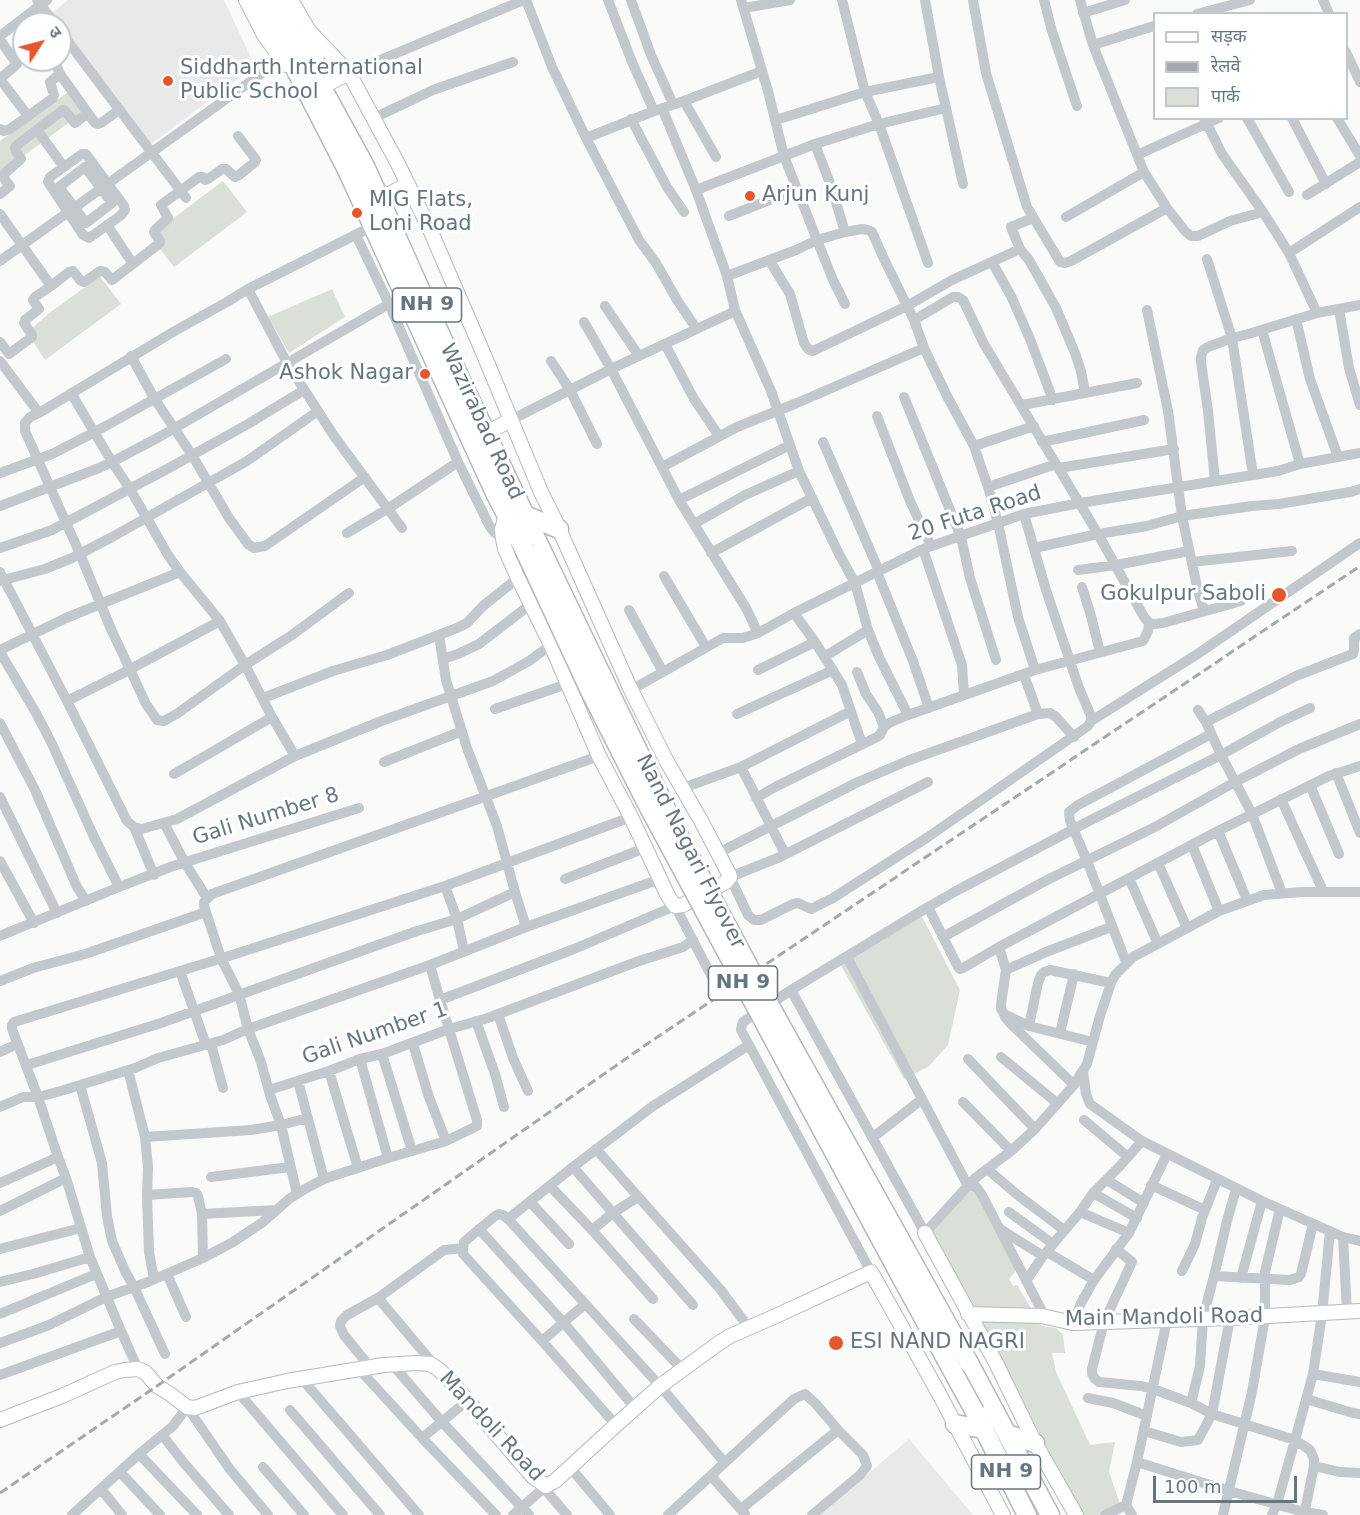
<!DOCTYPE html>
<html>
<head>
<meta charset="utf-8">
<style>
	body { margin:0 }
	#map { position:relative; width:1360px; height:1515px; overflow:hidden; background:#fafaf8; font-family:"DejaVu Sans","Noto Sans Devanagari",sans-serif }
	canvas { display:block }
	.legend { position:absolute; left:1153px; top:12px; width:195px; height:108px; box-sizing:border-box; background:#fff; border:2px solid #c1c8cd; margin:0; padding:8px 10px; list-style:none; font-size:18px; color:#657683 }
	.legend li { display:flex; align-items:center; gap:12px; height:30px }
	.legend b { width:30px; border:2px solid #c1c8cd }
	.north { position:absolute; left:12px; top:12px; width:60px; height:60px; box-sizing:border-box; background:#fff; border:2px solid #c1c8cd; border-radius:50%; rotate:54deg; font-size:16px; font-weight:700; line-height:24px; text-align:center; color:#657683 }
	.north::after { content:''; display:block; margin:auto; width:21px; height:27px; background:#e4572e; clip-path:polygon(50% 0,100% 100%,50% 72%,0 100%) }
	.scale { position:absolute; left:1153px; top:1476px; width:144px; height:27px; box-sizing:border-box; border:3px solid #657683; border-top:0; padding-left:8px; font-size:18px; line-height:21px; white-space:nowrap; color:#657683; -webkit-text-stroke:4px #fff; paint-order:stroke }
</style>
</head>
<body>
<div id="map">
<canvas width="1360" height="1515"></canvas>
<ul class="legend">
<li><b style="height:8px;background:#fff"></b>सड़क</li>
<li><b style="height:8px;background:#a2aab0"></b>रेलवे</li>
<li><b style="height:16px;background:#dadfd7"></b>पार्क</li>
</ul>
<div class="north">उ</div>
<div class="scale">100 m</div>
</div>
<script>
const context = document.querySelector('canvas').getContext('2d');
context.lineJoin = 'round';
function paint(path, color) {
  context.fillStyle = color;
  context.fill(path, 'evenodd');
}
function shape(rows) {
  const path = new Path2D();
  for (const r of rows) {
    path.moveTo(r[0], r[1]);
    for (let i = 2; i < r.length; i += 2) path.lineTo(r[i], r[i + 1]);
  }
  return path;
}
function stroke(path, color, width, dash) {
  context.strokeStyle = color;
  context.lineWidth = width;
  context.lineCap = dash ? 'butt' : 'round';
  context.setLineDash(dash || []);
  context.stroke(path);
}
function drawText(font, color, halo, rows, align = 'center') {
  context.font = font + ' "DejaVu Sans",sans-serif';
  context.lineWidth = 6;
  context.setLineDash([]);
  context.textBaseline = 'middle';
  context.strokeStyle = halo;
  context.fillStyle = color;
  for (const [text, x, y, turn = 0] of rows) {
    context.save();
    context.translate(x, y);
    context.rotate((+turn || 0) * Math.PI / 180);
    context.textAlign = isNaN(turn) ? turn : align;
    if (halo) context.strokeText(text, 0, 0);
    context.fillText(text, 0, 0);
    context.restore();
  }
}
paint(shape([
	[68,0,224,0,255,66,147,147,52,13],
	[909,1439,973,1515,819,1515]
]), '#e8e9e9');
paint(shape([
	[75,87,93,112,74,119,0,173,0,141],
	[223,181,247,212,174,267,150,236],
	[99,275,121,304,45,360,27,332,52,311,91,283],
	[332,289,345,317,289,353,268,317],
	[918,909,960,990,948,1045,928,1067,904,1079,838,960],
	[968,1189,977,1191,1015,1267,1015,1272,1009,1279,1013,1286,1017,1285,1042,1326,1056,1328,1063,1335,1065,1353,1052,1353,1056,1372,1090,1445,1115,1442,1109,1472,1120,1504,1098,1515,1082,1515,981,1321,928,1233]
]), '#dadfd7');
const secondary = shape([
	[246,0,264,35,286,65],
	[291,0,309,31,321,75],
	[309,31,349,73,398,164,431,232,484,355,541,492,555,520,631,690,666,760,700,819,729,874,730,877,726,882,683,905,675,906,668,896,631,817,599,756,551,645,518,578,505,549,503,539,502,529,506,515],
	[324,86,349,73],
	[380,199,408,184],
	[486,433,511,420],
	[925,1233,996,1363,1035,1443,1076,1515],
	[968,1314,1042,1316,1073,1323,1230,1318,1360,1311],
	[0,1420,62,1396,115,1372,125,1370,138,1369,145,1372,157,1386,170,1394,187,1407,195,1408,238,1392,287,1381,384,1365,416,1363,430,1364,438,1369,448,1378,533,1477,546,1486,555,1481,616,1425,660,1386,719,1343,730,1336,778,1315,871,1272,937,1390,1003,1515]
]);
const highway = shape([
	[260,0,347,170,495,493,524,549],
	[274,0,365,166,459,376,541,549],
	[525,515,559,529],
	[969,1363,1050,1515],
	[975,1412,1027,1515],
	[955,1424,984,1429],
	[1007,1434,1035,1443]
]);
stroke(secondary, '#b3babf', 16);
stroke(highway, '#b4b9bd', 21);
stroke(shape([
	[37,0,55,24],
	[526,0,552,67,586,138,613,190,639,240,656,263,677,300,696,328],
	[608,0,632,62,654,111],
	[631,0,651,55,673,104],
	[842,0,865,92,879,124,928,263],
	[925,0,939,77,963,184],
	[973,0,986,73,1027,207,1060,262,1065,263,1071,261,1167,208],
	[1044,0,1052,31,1077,106],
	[1080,0,1093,45,1144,172,1167,208,1185,231,1191,236,1198,236,1230,221,1263,212],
	[1323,0,1329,14],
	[744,8,790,0],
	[1083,13,1125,0],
	[1197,14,1250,0],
	[60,31,186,198],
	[0,36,47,0],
	[0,40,17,64,0,79],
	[1093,45,1154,26],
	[1346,52,1360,82],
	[60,53,70,45],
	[349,73,524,0],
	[60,74,95,123,98,124,101,123,119,110],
	[0,79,28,116],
	[684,101,716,157],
	[662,108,696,190,727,276],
	[374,118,433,90,513,62],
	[1204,118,1222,154,1263,212,1289,253,1317,313],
	[1247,118,1289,192],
	[1292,118,1326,184],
	[1337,118,1360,156],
	[631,119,667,187,684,212],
	[776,120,865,92,939,77],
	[0,129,4,131,10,129,53,98,54,95,50,82,60,74,54,60],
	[37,130,64,167],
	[586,138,654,111,684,101,762,71],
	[815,144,831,186,845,232],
	[82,154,86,154,124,206,125,210,120,216,89,238,83,235,48,182,50,177,82,154],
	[1137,155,1219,118],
	[85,167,112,203,86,223,59,187,85,167],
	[696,190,815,144,879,124,946,108],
	[0,194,10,186,5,180,4,174,21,159,16,151,15,148,17,145,63,110,65,111,75,123,88,113],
	[1307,195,1360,162],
	[0,214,51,286,69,272,73,271,81,281,84,282,100,271,105,272,112,280,160,243,160,241,154,232,155,230,168,218,161,205,199,177,203,177,205,180,208,179,222,169,226,169,235,177,239,175,255,162,256,160,254,157,238,136],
	[729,216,797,189],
	[1066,217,1144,172],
	[1033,218,1011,227,1020,249,1029,260,1056,308,1075,353,1081,371,1085,393],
	[107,225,133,264],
	[356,235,389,304,458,462,489,525,494,532,503,539],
	[1289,253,1360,207],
	[1207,259,1232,338,1253,475],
	[769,260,790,294,804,343,808,349,813,351,907,306,952,280,1020,249],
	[0,261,282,59],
	[992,262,1011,296,1030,339,1053,400],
	[248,289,287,363,318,411,334,436,402,528],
	[845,304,833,280,817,240,845,232,862,229,868,230,872,232,884,259,914,320,924,348,947,396,974,446,988,487,998,523,1018,617,1035,670],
	[605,306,639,356],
	[1339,309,1349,368,1360,405],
	[735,310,771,391,799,471,839,554,855,583,868,630,879,657,908,715],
	[1147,310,1168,411,1182,516,1197,587,1204,611],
	[1296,319,1310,379,1338,457],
	[914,320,953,297,958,297,963,300,984,344,1098,534,1144,617,1149,623,1154,624,1163,623,1241,601],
	[584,322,611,369,679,500,746,608,758,633],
	[1262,330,1300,464],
	[0,342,9,354,32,337,32,335,24,323,25,320,39,309,33,300,35,297,51,286],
	[665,344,694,399,719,436],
	[131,356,154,398,192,455,229,518,248,544,254,548,265,546,365,477],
	[0,361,39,413,173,332,227,302,248,289,373,226],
	[551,361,570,390,597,444],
	[71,393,112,462,130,489,168,555,180,572],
	[904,397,961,537,970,578,996,660],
	[1022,405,1137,383],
	[39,413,30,417,25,423,25,431,80,554,111,629,146,704,157,720,164,721,178,713,245,665,292,635,349,593],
	[877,416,910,501,931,546],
	[511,420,611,369,731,313,735,310,727,276,796,250,817,240,784,156,768,91,741,0],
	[823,442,879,571],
	[1042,442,1144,420],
	[974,446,1034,426],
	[662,467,737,427,797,403,924,348],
	[1059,468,1174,449],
	[0,473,52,454,95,432,226,359],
	[1215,481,1208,411,1201,362,1201,357,1203,350,1208,347,1232,338,1248,334,1317,313,1360,305],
	[988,487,1056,464],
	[679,500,790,445],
	[0,506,99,468,112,462,161,436,389,304],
	[694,524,745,495,799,471],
	[347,533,389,508,458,462],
	[0,548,52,530,169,468,248,424,304,390],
	[1034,548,1098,534,1147,526,1182,516,1252,506,1279,504,1350,492,1360,489],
	[923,549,962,665,964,694],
	[711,553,812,498],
	[1192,562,1292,551],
	[1078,570,1116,565,1189,551],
	[0,572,67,701,127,821,134,827,142,829,177,819,295,756,384,720,493,681,529,661,551,645],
	[877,572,913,661,929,708],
	[664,576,706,647],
	[0,581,45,569,72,558,114,536,247,461,318,411],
	[1082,587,1091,616,1100,652],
	[629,610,663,672],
	[794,613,815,642,842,685,862,744],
	[439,635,446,680,467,748,497,826,515,892,526,927],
	[0,650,66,618,180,572,220,621,245,665,272,717,295,756],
	[0,652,36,713,52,744,94,837,119,887],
	[824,657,868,630],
	[443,659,458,654,479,644,531,604],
	[758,670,815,642],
	[857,672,866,694,878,712,884,727],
	[1024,675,1038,714],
	[631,690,723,638,743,638,758,633,794,613,923,549,1024,514,1080,503,1278,471,1300,464,1360,453],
	[263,698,333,671,387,655,457,628,467,623,483,606,518,578],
	[67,701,123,673,220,621],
	[495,709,567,684],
	[1198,710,1206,722,1221,755,1252,814,1282,893],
	[737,714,833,670],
	[1091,721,1196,655,1360,543],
	[1206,722,1296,676,1350,655,1353,654,1354,650,1354,638,1360,634],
	[0,723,35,790,77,887,86,901],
	[384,762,462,731],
	[741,767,785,854],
	[1336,773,1360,833],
	[174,774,272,717],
	[928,782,780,857,730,877,748,915,754,920,761,920,793,904,798,903,811,909,833,898,928,837,1088,726,1091,721,1091,716,1079,688,1046,590,1024,514],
	[1310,785,1339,854],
	[683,788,741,767,851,711],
	[0,797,57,913],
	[756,798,777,786,877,737,880,735,884,727,889,723,908,715,1035,670,1143,641,1148,631,1149,623],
	[1281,799,1323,891],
	[164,823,185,863,207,898],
	[134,827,154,875],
	[1218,831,1247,900],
	[1192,845,1219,911],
	[718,853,858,782,907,761,1038,714,1050,713,1056,717,1074,737],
	[0,861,34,923],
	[1158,863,1187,928],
	[1129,878,1158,944],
	[565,879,645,848],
	[445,886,457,919,464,951],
	[0,936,119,887,173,866,359,808],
	[943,937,1045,881,1155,827,1235,782,1299,749,1360,724],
	[999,947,1218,831,1329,776,1360,766],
	[847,957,968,1186],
	[1126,962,1087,861,1070,821,1069,812,1078,805,1211,734],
	[1006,970,1046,952,1111,927],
	[180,971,206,1045],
	[0,981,33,968,85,954,206,912],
	[791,990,925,1233,974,1179,1011,1151,1035,1129,1074,1085,1087,1064,1100,1016,1111,983,1115,975,1133,957,1219,911,1264,895,1302,892,1360,892],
	[440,1000,574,949,675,906,713,979],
	[498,1014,513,1058,528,1091],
	[1005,1017,1011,1024,1074,1085],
	[476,1021,495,1074,504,1107],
	[1029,1026,1038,983,1041,975,1044,972,1050,970,1111,983],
	[1060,1033,1074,974],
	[1093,1042,1029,1026,1004,1014,1001,1009,1001,1004,1006,970,999,947,963,968,960,969,958,967,928,907,956,891,1089,821,1221,755,1280,722,1310,708],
	[211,1044,223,1088],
	[413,1044,429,1097,446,1141],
	[0,1052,17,1044],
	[382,1054,412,1151],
	[1001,1057,1057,1103],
	[360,1059,388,1158],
	[968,1059,1035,1129],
	[27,1065,161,1023,414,932,457,919,515,892],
	[128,1070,145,1137,148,1167,147,1195,149,1252,154,1279],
	[329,1071,358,1168],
	[1083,1071,1086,1094,1090,1104,1142,1141,1262,1201,1343,1237,1360,1241],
	[298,1081,324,1179],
	[80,1085,102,1163,107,1216,112,1241,126,1273,134,1287,165,1354],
	[269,1090,329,1071,360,1059,382,1054,449,1029,485,1019,639,961,683,947,693,940],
	[963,1102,1011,1151],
	[0,1107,23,1097,38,1097,61,1091,135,1068,158,1058,223,1040,248,1029,430,965,526,927,660,879],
	[1084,1120,1128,1157],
	[145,1137,251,1130,281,1125,308,1118],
	[872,1138,921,1100],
	[596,1149,720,1289,749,1328],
	[573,1167,693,1305],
	[987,1169,1019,1196,1064,1230],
	[211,1177,290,1167],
	[1107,1180,1144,1203],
	[0,1183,58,1157],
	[1151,1185,1205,1210],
	[550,1186,592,1230,653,1299],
	[968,1186,975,1186,977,1188,982,1195,1045,1317],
	[1093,1193,1137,1218],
	[297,1194,281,1125,270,1095,261,1062,248,1029,239,994,221,958,204,906,204,902,212,894,599,756],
	[147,1195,192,1192,196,1193,198,1196,202,1214,203,1258],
	[531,1203,569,1244],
	[0,1211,66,1178],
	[1009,1212,1053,1244],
	[1080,1212,1129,1233],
	[202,1214,276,1210],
	[508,1219,503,1215,499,1214,495,1216,464,1242,463,1248,463,1254,542,1341,616,1425],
	[479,1229,564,1323,635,1408],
	[1000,1229,1043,1256],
	[592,1230,613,1213,638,1197],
	[1343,1237,1347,1312],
	[0,1249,81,1228],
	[1116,1249,1132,1262,1104,1322,1092,1369,1092,1374,1095,1379,1099,1382,1141,1386,1153,1389,1191,1403,1212,1414,1295,1440,1277,1504,1272,1515],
	[1047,1252,1094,1280],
	[1182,1271,1195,1244,1202,1218,1217,1180],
	[871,1272,749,1045,741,1030,742,1025,743,1022,791,990,928,907],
	[167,1274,186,1317],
	[1214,1276,1290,1280,1299,1277,1301,1274,1313,1224],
	[1241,1278,1262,1201],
	[1026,1281,1043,1256,1080,1212,1093,1193,1119,1167,1142,1141],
	[0,1282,33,1274,90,1257],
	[378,1298,436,1367],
	[0,1314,96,1274],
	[634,1319,682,1369],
	[1073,1323,1081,1303,1094,1280,1129,1233,1167,1154],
	[542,1341,585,1304],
	[0,1343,49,1325,106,1297,148,1282,203,1258,233,1242,263,1222,289,1199,305,1189,324,1179,388,1158,446,1141,477,1126,477,1120,440,1000,430,965],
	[392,1364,442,1422,529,1515],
	[370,1367,344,1335,340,1326,341,1321,347,1315,378,1298,444,1250,463,1248],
	[138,1369,121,1331,90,1257,66,1178,58,1157,38,1097,12,1029,12,1025,14,1022,229,956,445,886,631,817],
	[359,1369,422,1438,496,1515],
	[1313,1374,1360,1382],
	[0,1375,121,1331],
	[302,1379,419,1515],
	[238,1392,343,1515],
	[1088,1398,1113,1403,1147,1416],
	[1306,1399,1353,1413,1360,1414],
	[1191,1403,1200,1366,1203,1318,1215,1272,1227,1221,1236,1189],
	[290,1410,380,1515],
	[1144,1431,1181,1442,1198,1440,1212,1414,1230,1318],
	[163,1436,184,1463,229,1515],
	[422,1438,467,1401],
	[139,1454,197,1515],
	[1137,1462,1229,1491,1304,1512,1323,1515],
	[725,1463,660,1386,508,1219,573,1167,653,1106,749,1045],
	[1314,1466,1340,1472,1360,1473],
	[263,1467,304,1515],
	[570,1467,610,1515],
	[120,1472,160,1515],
	[711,1476,745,1514],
	[544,1488,567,1515],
	[101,1489,122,1515],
	[741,1509,838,1430],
	[72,1515,139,1454,173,1426,187,1407,229,1468,268,1515],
	[513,1515,546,1486],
	[668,1515,794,1399,805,1394,816,1404,838,1430,863,1455,867,1466,860,1475,812,1515],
	[1105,1515,1126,1505],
	[1132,1515,1126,1505,1137,1462,1167,1320],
	[1223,1515,1252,1392,1265,1317,1265,1272,1280,1209],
	[1304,1515,1314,1466,1314,1459,1310,1450,1295,1440,1313,1374,1322,1314,1330,1231]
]), '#c3c8cc', 10);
stroke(secondary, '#fff', 14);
stroke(highway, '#fff', 18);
stroke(shape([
	[0,1493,157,1386,647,1044,1360,566]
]), '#a2aab0', 3, [9, 4.5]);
const highwayBridge = shape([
	[524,549,590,691,646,802,894,1264,975,1412],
	[541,549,680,838,765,997,969,1363]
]);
stroke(highwayBridge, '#b4b9bd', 21, []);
stroke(highwayBridge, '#fff', 18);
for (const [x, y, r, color] of [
	[168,81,6,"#e4572e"],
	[750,196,6,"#e4572e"],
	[357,213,6,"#e4572e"],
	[425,374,6,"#e4572e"],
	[1279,595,8,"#e4572e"],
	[836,1343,8,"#e4572e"]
]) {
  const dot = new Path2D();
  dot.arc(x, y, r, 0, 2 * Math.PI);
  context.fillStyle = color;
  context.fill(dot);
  stroke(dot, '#fff', 2);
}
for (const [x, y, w] of [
	[427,305,69],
	[743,983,69],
	[1006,1472,69]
]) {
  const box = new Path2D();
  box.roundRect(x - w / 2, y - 17, w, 34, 4.5);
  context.fillStyle = '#fff';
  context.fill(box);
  stroke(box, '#657683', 1.5);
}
drawText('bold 20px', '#657683', null, [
	["NH 9",427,305],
	["NH 9",743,983],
	["NH 9",1006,1472]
]);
drawText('21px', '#657683', '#fff', [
	["Siddharth International",180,69],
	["Public School",180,93],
	["Arjun Kunj",762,196],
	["MIG Flats,",369,201],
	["Loni Road",369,225],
	["Ashok Nagar",413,374,"right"],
	["Gokulpur Saboli",1266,595,"right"],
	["ESI NAND NAGRI",850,1343]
], 'left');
drawText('21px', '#657683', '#fff', [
	["Wazirabad Road",481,422,65],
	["20 Futa Road",975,514,-18],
	["Gali Number 8",266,817,-17],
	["Nand Nagari Flyover",690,852,63],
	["Gali Number 1",375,1034,-19],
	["Main Mandoli Road",1164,1318,-1],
	["Mandoli Road",491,1427,47]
]);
</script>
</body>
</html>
